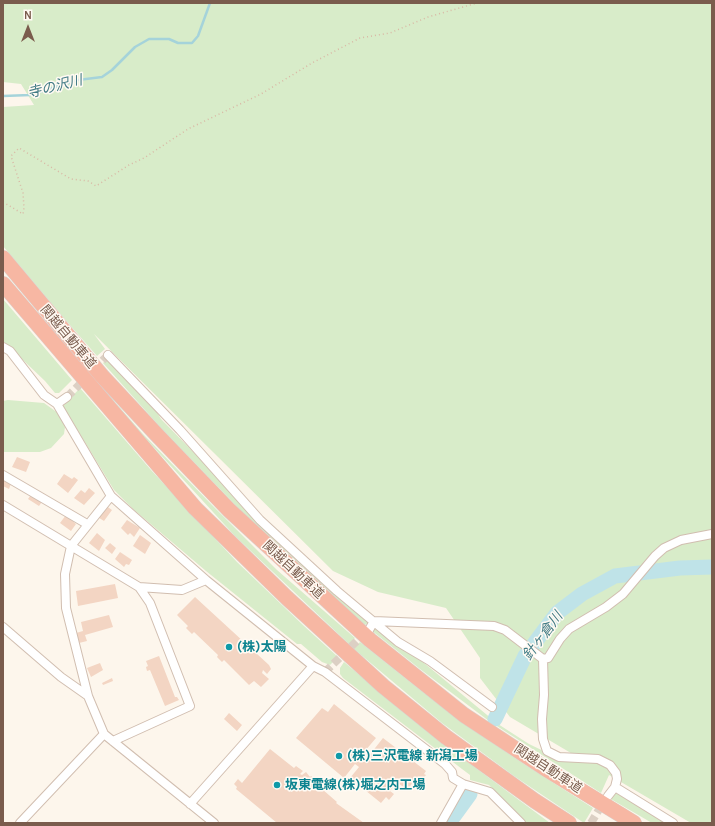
<!DOCTYPE html>
<html>
<head>
<meta charset="utf-8">
<style>
	body { margin:0 }
	#map { position:relative; width:715px; height:826px; overflow:hidden; background:#fdf6ec; font-family:Karla,sans-serif }
	canvas { display:block }
	.frame { position:absolute; inset:0; border:4px solid #7a5c4d; pointer-events:none }
	.north { position:absolute; left:8px; top:8px; width:40px; height:40px; -webkit-text-stroke:3px #fffaf3; paint-order:stroke; rotate:0deg; font-size:11px; font-weight:700; line-height:16px; text-align:center; color:#7a5c4d }
	.north::after { content:''; display:block; margin:auto; width:14px; height:18px; background:#7a5c4d; clip-path:polygon(50% 0,100% 100%,50% 72%,0 100%) }
</style>
</head>
<body>
<div id="map">
<canvas width="715" height="826"></canvas>
<div class="frame"></div>
<div class="north">N</div>
</div>
<script>
const context = document.querySelector('canvas').getContext('2d');
context.lineJoin = 'round';
function paint(path, color) {
  context.fillStyle = color;
  context.fill(path, 'evenodd');
}
function shape(rows) {
  const path = new Path2D();
  for (const r of rows) {
    path.moveTo(r[0], r[1]);
    for (let i = 2; i < r.length; i += 2) path.lineTo(r[i], r[i + 1]);
  }
  return path;
}
function stroke(path, color, width, dash) {
  context.strokeStyle = color;
  context.lineWidth = width;
  context.lineCap = dash ? 'butt' : 'round';
  context.setLineDash(dash || []);
  context.stroke(path);
}
function drawText(font, color, halo, rows, align = 'center') {
  context.font = font + ' Karla,"Noto Sans JP",sans-serif';
  context.lineWidth = 3;
  context.setLineDash([]);
  context.textBaseline = 'middle';
  context.strokeStyle = halo;
  context.fillStyle = color;
  for (const [text, x, y, turn = 0] of rows) {
    context.save();
    context.translate(x, y);
    context.rotate((+turn || 0) * Math.PI / 180);
    context.textAlign = isNaN(turn) ? turn : align;
    if (halo) context.strokeText(text, 0, 0);
    context.fillText(text, 0, 0);
    context.restore();
  }
}
paint(shape([
	[3,3,712,3,712,823,691,823,609,775,601,793,489,721,420,669,371,630,378,625,498,724,529,744,558,758,581,759,510,717,480,678,480,658,446,608,378,592,333,571,94,334,105,349,97,356,62,316,3,246,3,107,34,105,21,84,3,82],
	[3,299,72,380,59,393,55,393,45,381,3,341],
	[108,358,152,404,161,419,260,520,370,621,365,625,268,539,161,428,103,363],
	[93,377,143,434,212,505,277,570,355,638,349,644,235,536,136,428],
	[80,388,151,470,237,562,304,626,338,657,330,665,322,662,301,644,297,644,206,571,133,509,114,490,63,406],
	[8,400,44,403,58,413,63,420,65,427,64,434,51,448,40,452,3,452,3,401],
	[360,642,419,689,481,735,524,764,593,808,584,823,514,776,442,723,354,649],
	[344,662,438,740,550,823,526,823,489,785,470,780,470,775,462,769,343,678,340,674,340,668],
	[616,789,670,823,652,823,609,798]
]), '#d8ecc9');
stroke(shape([
	[3,96,30,95,78,80,102,77,112,70,135,47,149,39,169,39,178,43,192,43,198,36,210,3]
]), '#a5d3da', 2.5);
stroke(shape([
	[495,719,525,656,557,613,582,594,615,576,680,568,712,567],
	[449,823,470,794]
]), '#bfe3e8', 15);
paint(shape([
	[17,457,30,462,26,472,12,467],
	[64,474,72,479,74,477,78,480,68,493,57,484],
	[3,477,12,481,9,489,3,486],
	[89,488,95,493,84,505,74,498,81,490,85,493],
	[35,489,46,496,39,506,28,499],
	[102,503,112,510,104,521,96,516],
	[66,515,76,524,71,531,60,523],
	[127,520,140,528,134,537,130,533,128,535,121,528],
	[97,533,105,540,99,551,89,543],
	[140,535,151,543,145,554,133,546],
	[110,543,116,548,112,554,105,548],
	[120,552,132,560,129,565,126,564,124,567,115,559],
	[115,584,118,598,78,606,76,591],
	[195,597,269,665,271,669,267,674,263,670,262,673,269,679,261,687,254,681,249,685,224,660,222,662,217,657,218,655,194,632,192,634,186,628,188,626,177,615],
	[109,615,113,627,85,635,87,641,79,643,76,633,83,631,81,622],
	[159,656,175,697,177,697,179,700,165,706,150,670,147,671,146,667,148,666,146,661],
	[100,663,103,670,91,677,87,668],
	[112,678,113,681,103,685,102,683],
	[334,704,376,738,359,758,364,762,383,738,426,771,424,774,426,775,418,785,414,781,407,790,397,782,390,791,394,794,389,800,386,797,381,803,350,778,359,767,355,764,344,778,296,738,322,708,328,712],
	[229,713,242,725,237,731,224,719],
	[270,749,294,768,296,766,303,771,300,774,302,775,306,772,310,777,311,776,317,780,315,783,337,802,336,803,364,823,277,823,236,789,237,787,234,784,238,779,242,783]
]), '#f3d5c3');
stroke(shape([
	[94,369,108,355],
	[67,397,86,378],
	[325,672,366,632],
	[591,823,604,801]
]), '#dcd0c4', 8, [8, 4]);
const minor = shape([
	[3,347,10,351,44,395,57,404,111,496],
	[108,355,180,430,260,520,337,591,398,642,430,661,492,707],
	[57,404,67,397],
	[3,475,87,524],
	[3,505,139,587,182,590,206,580,313,666,325,672,445,764,452,772,453,778,463,784,490,792,521,823],
	[206,580,111,496,71,546,65,574,66,608,88,696,104,734,214,823],
	[3,627,61,677,88,696],
	[369,630,374,621,494,626,505,630,543,659],
	[543,659,548,658,560,639,569,629,606,607,623,594,655,556,664,548,681,540,712,534],
	[543,659,544,695,542,719,543,739,547,751,559,757,598,759,610,765,616,773,617,779,615,787,608,796],
	[113,741,190,706,150,603,139,587],
	[615,787,673,823],
	[190,804,313,666],
	[20,823,104,734],
	[441,823,463,784]
]);
const motorway = shape([
	[3,258,102,376,157,435,229,510,370,640,464,715,546,769,634,823],
	[3,284,195,508,287,598,383,686,446,737,535,801,569,823]
]);
stroke(minor, '#d1beb0', 10);
stroke(motorway, '#dad1cd', 16);
stroke(shape([
	[3,202,23,214,24,208,23,193,11,156,19,148,71,179,88,181,96,186,129,165,144,158,188,129,261,94,312,63,360,38,390,33,428,17,477,3]
]), '#d9b8a5', 1.5, [1, 3]);
stroke(minor, '#fff', 8);
stroke(motorway, '#f7b7a3', 15);
for (const [x, y, r, color] of [
	[229,647,4,"#0f9aa8"],
	[339,756,4,"#0f9aa8"],
	[277,785,4,"#0f9aa8"]
]) {
  const dot = new Path2D();
  dot.arc(x, y, r, 0, 2 * Math.PI);
  context.fillStyle = color;
  context.fill(dot);
  stroke(dot, '#fffaf3', 1.5);
}
drawText('13px', '#7a5c4d', '#fffaf3', [
	["関越自動車道",68,337,50],
	["関越自動車道",293,570,43],
	["関越自動車道",548,769,33]
]);
drawText('bold 13px', '#0d838f', '#fffaf3', [
	["(株)太陽",237,647],
	["(株)三沢電線 新潟工場",347,756],
	["坂東電線(株)堀之内工場",285,785]
], 'left');
drawText('italic 14px', '#437c86', '#fffaf3', [
	["寺の沢川",55,87,-14],
	["針ヶ倉川",543,636,-53]
]);
</script>
</body>
</html>
